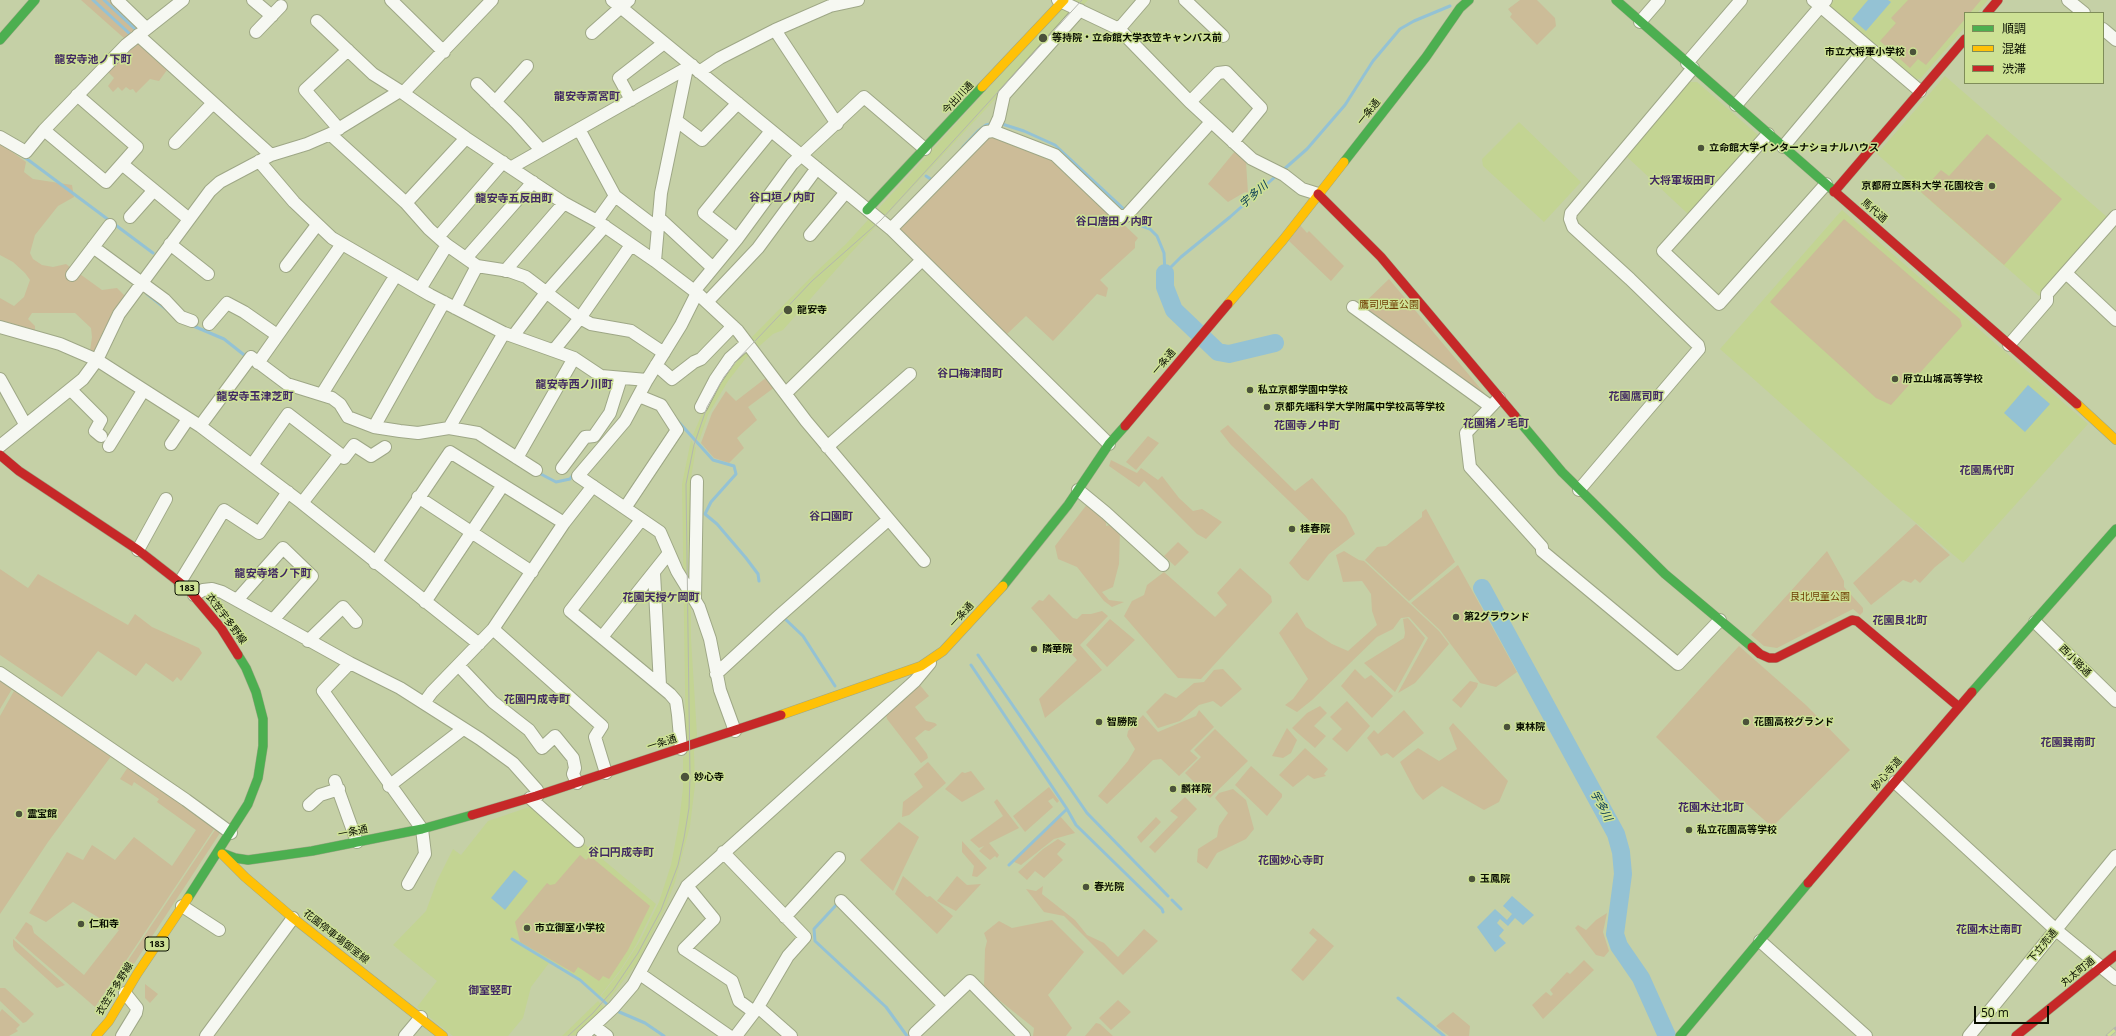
<!DOCTYPE html>
<html>
<head>
<meta charset="utf-8">
<style>
	body { margin:0 }
	#map { position:relative; width:2116px; height:1036px; overflow:hidden; background:#c5d0a6; font-family:"Open Sans","Noto Sans JP",sans-serif }
	canvas { display:block }
	.legend { position:absolute; left:1964px; top:12px; width:140px; height:72px; box-sizing:border-box; background:#cde195; border:1px solid #7f8d59; margin:0; padding:5px 7px; list-style:none; font-size:12px; color:#090e00 }
	.legend li { display:flex; align-items:center; gap:8px; height:20px }
	.legend b { width:20px; border:1px solid #7f8d59 }
	.scale { position:absolute; left:1974px; top:1006px; width:75px; height:18px; box-sizing:border-box; border:2px solid #090e00; border-top:0; padding-left:5px; font-size:12px; line-height:14px; white-space:nowrap; color:#090e00; -webkit-text-stroke:3px #cde195; paint-order:stroke }
</style>
</head>
<body>
<div id="map">
<canvas width="2116" height="1036"></canvas>
<ul class="legend">
<li><b style="height:5px;background:#4caf50"></b>順調</li>
<li><b style="height:5px;background:#ffc107"></b>混雑</li>
<li><b style="height:5px;background:#c62828"></b>渋滞</li>
</ul>
<div class="scale">50 m</div>
</div>
<script>
const context = document.querySelector('canvas').getContext('2d');
context.lineJoin = 'round';
function paint(path, color) {
  context.fillStyle = color;
  context.fill(path, 'evenodd');
}
function shape(rows) {
  const path = new Path2D();
  for (const r of rows) {
    path.moveTo(r[0], r[1]);
    for (let i = 2; i < r.length; i += 2) path.lineTo(r[i], r[i + 1]);
  }
  return path;
}
function stroke(path, color, width, dash) {
  context.strokeStyle = color;
  context.lineWidth = width;
  context.lineCap = dash ? 'butt' : 'round';
  context.setLineDash(dash || []);
  context.stroke(path);
}
function drawText(font, color, halo, rows, align = 'center') {
  context.font = font + ' "Open Sans","Noto Sans JP",sans-serif';
  context.lineWidth = 3;
  context.setLineDash([]);
  context.textBaseline = 'middle';
  context.strokeStyle = halo;
  context.fillStyle = color;
  for (const [text, x, y, turn = 0] of rows) {
    context.save();
    context.translate(x, y);
    context.rotate((+turn || 0) * Math.PI / 180);
    context.textAlign = isNaN(turn) ? turn : align;
    if (halo) context.strokeText(text, 0, 0);
    context.fillText(text, 0, 0);
    context.restore();
  }
}
paint(shape([
	[1069,0,1088,0,849,255,783,330,773,334,746,358,728,381,708,415,699,441,693,435,712,390,750,339,818,270,846,244],
	[1834,0,1988,0,1977,13,1965,13,1965,27,1921,78,1915,80,1831,9,1831,4],
	[1945,76,2107,217,2039,296,1877,154],
	[1687,82,1697,82,1758,135,1688,214,1625,155],
	[1519,122,1581,182,1544,222,1483,166,1482,159],
	[1842,210,2088,424,1963,563,1887,498,1720,349],
	[691,440,696,448,691,478,691,639,697,735,694,752,695,785,690,826,675,882,665,908,637,963,607,1002,601,996,620,972,640,941,659,902,671,865,679,823,683,788,683,757,686,756,682,484],
	[544,802,565,820,582,842,656,904,636,945,621,969,600,996,585,984,549,963,531,987,523,1018,508,1036,453,1036,417,1007,437,981,393,945,426,911,437,881,453,849,461,855,488,821],
	[598,1001,604,1007,578,1035,562,1036]
]), '#c3d493');
paint(shape([
	[81,0,114,0,142,27,125,39],
	[1520,0,1537,0,1555,18,1556,26,1537,45,1510,17,1512,14,1508,9],
	[1908,0,1981,0,1970,13,1965,13,1965,19,1926,65,1918,59,1910,68,1880,41,1896,23,1891,18],
	[136,39,167,70,159,81,150,79,136,93,133,89,130,90,126,87,122,91,118,87,113,92,108,86,114,78,106,70],
	[1987,134,2062,199,2004,265,1921,192,1941,170,1949,176],
	[987,135,1056,160,1138,238,1135,242,1135,248,1100,280,1108,288,1106,297,1097,294,1053,341,1026,316,1006,335,899,230,898,224],
	[0,143,26,162,24,172,33,179,72,185,74,197,58,206,35,235,30,253,33,259,42,265,53,267,66,264,102,290,117,288,125,296,96,354,90,351,92,337,91,328,75,313,32,313,28,319,35,326,35,334,0,323,0,298,14,306,24,297,30,280,25,273,13,262,0,255],
	[1236,150,1246,162,1248,193,1245,192,1228,202,1208,184],
	[1844,219,1960,319,1962,326,1891,405,1876,398,1770,302],
	[1300,225,1307,233,1309,231,1344,266,1331,281,1289,241],
	[1389,279,1485,394,1482,397,1361,306],
	[767,377,775,387,748,407,757,420,737,438,744,448,729,463,714,458,701,443,712,413,726,391,736,401],
	[1228,425,1295,491,1312,478,1346,516,1355,534,1329,554,1308,581,1302,578,1289,563,1317,528,1231,445,1220,431],
	[1148,436,1159,443,1136,470,1126,462],
	[1111,460,1137,473,1141,468,1158,480,1162,476,1179,498,1193,511,1202,509,1222,522,1206,539,1197,534,1144,481,1139,487,1109,466],
	[1088,503,1106,516,1106,526,1114,524,1120,530,1119,564,1113,587,1102,592,1109,600,1124,602,1112,607,1104,601,1077,567,1058,559,1055,546],
	[1426,509,1455,562,1409,601,1365,560,1377,547,1386,546,1422,517,1422,512],
	[1916,524,1950,555,1935,567,1920,583,1915,579,1911,583,1903,580,1871,605,1853,583],
	[1178,542,1189,552,1175,566,1164,556],
	[1344,551,1359,560,1364,561,1439,631,1449,644,1415,683,1398,693,1428,638,1409,617,1401,618,1393,629,1377,637,1312,700,1297,712,1285,705,1293,699,1308,679,1279,633,1297,612,1306,627,1332,644,1348,651,1377,625,1372,611,1371,594,1362,581,1343,582,1336,555],
	[1827,551,1844,581,1844,587,1863,608,1863,612,1860,615,1853,609,1777,648,1764,646,1751,635],
	[1458,565,1517,672,1496,687,1480,683,1440,630,1411,603],
	[1240,568,1271,596,1272,602,1201,679,1178,678,1124,616,1132,601,1144,595,1147,585,1164,572,1215,617,1227,605,1217,593],
	[0,569,28,588,38,574,128,625,135,614,152,627,199,648,202,653,181,681,177,677,173,682,146,663,136,676,98,651,62,697,0,655],
	[1049,594,1073,618,1077,619,1082,614,1091,614,1102,611,1108,616,1080,645,1102,670,1045,718,1039,699,1077,660,1031,608,1039,600,1043,601],
	[1408,618,1425,638,1395,692,1364,663,1404,638,1405,633,1403,619],
	[1110,619,1135,640,1107,667,1086,645],
	[1739,646,1807,706,1850,750,1772,827,1742,800,1730,810,1656,737],
	[1223,669,1242,689,1221,707,1213,701,1199,705,1180,721,1158,728,1146,712,1165,693,1176,698,1194,683,1204,682,1214,670],
	[1355,669,1365,679,1371,675,1393,696,1372,718,1341,686],
	[0,680,12,689,0,709],
	[1470,681,1478,683,1477,687,1461,708,1452,700],
	[919,684,929,696,915,707,926,721,935,723,937,725,929,731,925,730,915,738,927,754,928,758,921,763,887,719,886,714],
	[14,691,112,755,48,842,0,914,0,716],
	[1347,701,1370,726,1347,752,1332,739,1342,729,1330,717],
	[1320,706,1327,713,1314,726,1326,736,1315,748,1292,728,1307,713],
	[1199,710,1214,727,1190,751,1198,758,1179,776,1161,759,1153,760,1107,804,1098,796,1128,761,1135,749,1127,736,1128,731,1143,715,1158,732,1196,716],
	[1404,710,1424,733,1393,758,1387,753,1381,756,1367,738,1374,730,1378,734],
	[1453,723,1508,781,1499,802,1484,810,1442,786,1423,800,1416,792,1400,762,1418,748,1439,761,1457,749,1449,728],
	[1287,728,1297,740,1291,753,1283,758,1272,756],
	[1215,729,1248,761,1210,798,1185,773,1201,757,1194,750],
	[1305,748,1328,769,1324,774,1326,776,1314,779,1308,775,1293,787,1279,775],
	[928,762,946,783,909,815,902,817,903,802,923,787,914,774],
	[1251,766,1282,794,1282,797,1267,816,1235,785],
	[128,767,216,826,95,1007,15,938,26,922,32,926,34,933,84,975,119,930,73,902,46,922,29,913,67,852,83,860,92,845,115,860,134,837,172,866,196,830,157,802,159,799,134,782,132,786,120,779],
	[971,771,985,789,962,802,945,789,962,772,965,773],
	[1049,787,1059,801,1057,803,1053,798,1048,801,1053,807,1025,832,1013,816],
	[1233,789,1246,800,1254,829,1246,839,1217,853,1207,869,1197,862,1198,849,1217,837,1219,826,1228,813,1215,798,1219,793],
	[1185,797,1197,809,1155,853,1149,847,1178,817,1170,811],
	[997,799,1019,828,989,843,999,855,997,858,995,856,990,860,979,851,984,846,979,848,970,840,1003,816,994,802],
	[1059,815,1075,833,1054,839,1021,865,1012,861],
	[1156,817,1161,822,1141,843,1137,837],
	[899,822,919,837,893,891,860,860],
	[217,827,220,833,101,1014,95,1010],
	[1058,839,1066,844,1057,854,1063,860,1044,878,1035,871,1027,880,1018,872,1043,849],
	[962,841,987,868,977,877,972,876,974,866,962,852],
	[580,855,586,860,590,856,650,906,628,950,609,979,603,976,599,981,578,967,574,973,520,942,515,922,547,883,550,885,555,884],
	[903,876,927,897,930,896,953,916,937,934,895,894],
	[957,876,967,885,981,884,956,911,937,901],
	[1043,886,1042,894,1075,920,1087,935,1104,943,1118,957,1144,929,1158,941,1123,975,1064,916,1044,912,1026,889,1036,891],
	[1607,913,1603,932,1609,951,1604,957,1596,955,1575,928,1578,925,1586,930,1596,920],
	[1052,920,1084,952,1048,995,1072,1028,1066,1036,1033,1036,1034,1028,984,988,985,949,987,941,984,933,999,921,1012,928],
	[1313,928,1334,946,1303,981,1291,970,1317,940,1309,933],
	[13,939,65,985,57,988,15,950,13,946],
	[1584,960,1594,970,1543,1019,1532,1005,1546,992,1551,996,1553,994,1550,990,1567,972,1570,974],
	[145,984,158,994,150,1003,145,998],
	[0,988,5,988,34,1014,26,1022,23,1023,0,1001],
	[1118,1000,1131,1012,1111,1030,1099,1018],
	[2,1009,20,1025,16,1029,18,1031,9,1036,0,1036,0,1012],
	[1453,1012,1470,1026,1469,1036,1449,1036,1436,1026],
	[1096,1023,1100,1024,1113,1036,1085,1036]
]), '#ccbc98');
paint(shape([
	[1868,0,1888,0,1891,2,1866,31,1852,19],
	[2028,385,2050,404,2025,432,2004,413],
	[514,870,528,881,505,910,491,898],
	[1512,896,1534,915,1523,925,1515,918,1508,926,1500,919,1497,923,1504,930,1499,936,1506,943,1495,952,1477,927,1495,909,1507,920,1512,914,1503,906]
]), '#94c2d4');
stroke(shape([
	[93,0,131,35],
	[104,0,136,30],
	[999,123,1024,131,1055,145,1127,212],
	[963,147,978,131,986,125,994,123],
	[23,156,153,253],
	[1282,171,1307,149,1345,105,1373,61,1400,29,1414,21,1450,6],
	[926,176,932,180,934,178],
	[1131,216,1142,226,1150,229,1157,236,1164,253,1165,273],
	[1165,273,1181,257,1230,217,1276,176],
	[147,294,166,309],
	[191,325,224,339,248,358],
	[676,419,713,460,734,466,736,474,711,502,705,514,717,524,746,558,758,574,759,581],
	[537,472,556,482,570,479,574,473],
	[783,617,803,636,835,686],
	[978,655,1087,813,1168,896],
	[971,665,1067,809],
	[1009,865,1067,809,1076,825,1162,909,1163,912],
	[1172,900,1181,909],
	[838,903,814,929,815,941,886,1007,907,1036],
	[512,939,580,980,609,1006],
	[1398,998,1444,1036],
	[617,1011,645,1023,664,1036]
]), '#94c2d4', 3);
stroke(shape([
	[1165,273,1165,287,1174,310,1218,352,1229,354,1275,343],
	[1482,588,1616,834,1621,852,1623,874,1615,934,1619,946,1641,978,1667,1036]
]), '#94c2d4', 18);
const street = shape([
	[117,0,146,28],
	[253,0,272,16],
	[391,0,444,52],
	[612,0,891,229,1109,444],
	[1058,0,1119,29,1144,0],
	[1185,0,1223,36],
	[1813,0,1920,91],
	[2068,0,2084,13],
	[1080,10,1004,95,999,118,993,131,1055,155,1119,216,1126,216,1211,122],
	[317,21,373,74,400,91],
	[1640,22,1659,0],
	[1119,29,1190,102,1252,159,1284,175,1302,189,1318,194],
	[2103,29,2116,40],
	[775,30,837,124],
	[256,32,281,6],
	[592,33,629,0],
	[138,35,271,155],
	[1687,63,1741,0],
	[699,72,720,58,775,30,830,6,858,0],
	[477,84,516,122,541,150],
	[403,93,466,138,564,203,597,221,655,261,697,293,738,331,806,421,924,561],
	[631,100,619,78,664,43],
	[495,102,527,66],
	[1190,102,1218,73,1226,72,1261,108,1233,142],
	[1736,105,1826,0],
	[677,121,702,140,738,103],
	[339,129,305,90,348,50],
	[579,129,615,196,657,228],
	[44,130,106,182,137,147,77,95],
	[330,134,406,203,429,229,447,245,477,266,509,271,526,277,580,318,591,324,631,331,664,353],
	[1768,134,1663,251,1719,304,1826,184],
	[0,137,26,152,44,130,126,45,183,0],
	[175,143,212,104],
	[1783,147,1867,47],
	[259,161,294,202,332,238,430,295,504,333,574,358,601,376,647,380],
	[122,164,189,219],
	[512,167,692,65],
	[406,203,466,138],
	[130,217,154,190],
	[659,218,713,268],
	[597,221,615,196],
	[891,229,986,132,993,131],
	[810,235,846,192],
	[439,236,503,162],
	[737,239,704,213,771,131],
	[170,244,208,274],
	[93,247,165,300,181,317,192,321],
	[467,257,533,182],
	[655,261,661,193,687,68],
	[286,266,317,225],
	[505,271,564,203],
	[2066,273,2116,320],
	[72,275,110,225],
	[420,289,447,245],
	[695,290,737,239,792,164,864,97,925,149],
	[697,293,681,325,647,380,625,421,578,476,660,532,677,571,699,607,710,639,720,690,735,731],
	[707,302,758,248,817,168],
	[1353,307,1490,406],
	[455,308,477,266],
	[209,324,227,303,244,312,277,335],
	[0,327,60,344,97,360,200,426,302,503,479,644],
	[514,335,545,294,605,226],
	[2009,345,2047,301,2047,294,2116,216],
	[554,350,580,318,631,245],
	[258,363,342,244],
	[656,365,672,379,694,362,701,359,733,326],
	[0,379,25,424],
	[71,390,101,420,95,431,101,436],
	[786,393,922,260],
	[322,394,396,275],
	[1499,398,1466,433,1470,467,1542,547,1542,551,1678,664,1720,620],
	[701,407,715,380,730,358,747,343],
	[200,426,251,357,287,384,332,398,340,404,348,417,374,427,400,431,418,433,449,428,478,433,536,470],
	[374,427,444,302],
	[449,428,504,333],
	[171,444,188,419],
	[0,446,83,379,97,360,119,314,210,191,220,182,271,155,307,144,330,134,400,91,403,93,492,0],
	[109,446,143,391],
	[827,447,910,374],
	[340,454,344,458,354,445,371,456,385,447],
	[517,458,574,358],
	[252,465,288,414,340,454,302,503],
	[562,468,585,437,594,436,610,413,621,378],
	[1078,490,1106,513,1163,565],
	[1579,490,1699,349,1698,345,1630,279,1573,227,1570,219,1571,213,1693,68],
	[418,497,532,572],
	[625,508,677,430,661,405,639,396],
	[641,520,570,611,670,694,676,701,678,715,681,749],
	[138,550,166,499],
	[375,563,450,452,564,523],
	[654,573,660,685],
	[180,582,224,510,259,533,288,492],
	[194,595,203,590,212,589,222,592,350,663,400,688,480,739,513,763,537,790,538,795],
	[695,598,697,481],
	[237,600,283,548,312,576,273,620],
	[425,602,503,485],
	[2035,622,2116,701],
	[493,629,602,726,595,737,606,773],
	[602,637,669,553],
	[308,641,343,607,356,622],
	[350,663,323,691,422,829,425,854,408,884],
	[458,665,493,702,529,730,542,748,555,736,573,758,575,768,573,774,577,783],
	[0,673,186,800,231,833],
	[716,674,779,616,888,520],
	[424,703,432,692,493,629,564,523,593,486],
	[335,781,357,842],
	[1895,782,2056,930,2116,979],
	[389,786,463,729],
	[530,798,578,841],
	[309,805,320,795,339,789],
	[723,852,805,937,788,956,758,1007,736,1036],
	[687,886,714,919,684,949,732,981,739,1001,754,1012],
	[841,901,944,1005],
	[182,906,219,930],
	[785,917,839,858],
	[1760,941,1866,1036],
	[640,974,729,1036],
	[758,1007,791,1036],
	[594,1026,607,1036],
	[915,1033,970,981,1024,1036],
	[122,1036,136,1013,137,1008,125,993],
	[206,1036,293,918],
	[405,1036,421,1017],
	[583,1036,614,1007,633,985,687,886,915,681,930,663],
	[1969,1036,2116,856]
]);
const fast = shape([
	[1616,0,1834,191],
	[0,40,35,0],
	[1344,162,1426,57,1460,8,1469,0],
	[867,210,982,87],
	[1515,416,1562,472,1665,574,1752,647],
	[1003,586,1068,505,1109,444,1125,426],
	[1972,692,2116,529],
	[219,852,235,858,248,860,312,851,422,829,472,815],
	[188,898,248,804,258,778,263,746,263,719,256,692,246,668,238,655],
	[1680,1036,1808,883]
]);
const slow = shape([
	[982,87,1064,0],
	[1228,304,1283,240,1344,162],
	[2077,404,2116,440],
	[781,715,921,666,943,651,1003,586],
	[222,854,245,877,293,918,443,1036],
	[96,1036,109,1021,137,974,188,898]
]);
const jam = shape([
	[1987,13,1998,0],
	[1834,191,2077,404],
	[1834,192,1965,39],
	[1318,194,1381,257,1515,416],
	[1125,426,1228,304],
	[0,455,19,471,138,550,188,589,221,628,238,655],
	[1752,647,1760,654,1769,658,1776,658,1852,620,1857,621,1959,707],
	[472,815,536,796,781,715],
	[1808,883,1972,692],
	[2016,1036,2116,955]
]);
stroke(street, '#9ea786', 14);
stroke(fast, '#9ea786', 10);
stroke(slow, '#9ea786', 10);
stroke(jam, '#9ea786', 10);
stroke(street, '#f6f8f2', 12);
stroke(fast, '#4caf50', 9);
stroke(slow, '#ffc107', 9);
stroke(jam, '#c62828', 9);
stroke(shape([
	[568,1036,593,1013,613,990,638,953,661,910,678,865,684,838,689,808,690,777,686,484,694,445,707,407,724,377,738,359,812,281,881,220,1082,0]
]), '#b4b7ad', 1);
const rail = shape([
	[2108,1036,2116,1029]
]);
stroke(rail, '#b4b7ad', 4.5);
stroke(rail, '#cde195', 3, [9]);
for (const [x, y, r, color] of [
	[1043,38,5,"#4b523a"],
	[1913,52,4,"#4b523a"],
	[1701,148,4,"#4b523a"],
	[1992,186,4,"#4b523a"],
	[788,310,5,"#4b523a"],
	[1895,379,4,"#4b523a"],
	[1250,390,4,"#4b523a"],
	[1267,407,4,"#4b523a"],
	[1292,529,4,"#4b523a"],
	[1456,617,4,"#4b523a"],
	[1034,649,4,"#4b523a"],
	[1099,722,4,"#4b523a"],
	[1746,722,4,"#4b523a"],
	[1507,727,4,"#4b523a"],
	[685,777,5,"#4b523a"],
	[1173,789,4,"#4b523a"],
	[19,814,4,"#4b523a"],
	[1689,830,4,"#4b523a"],
	[1472,879,4,"#4b523a"],
	[1086,887,4,"#4b523a"],
	[81,924,4,"#4b523a"],
	[527,928,4,"#4b523a"]
]) {
  const dot = new Path2D();
  dot.arc(x, y, r, 0, 2 * Math.PI);
  context.fillStyle = color;
  context.fill(dot);
  stroke(dot, '#cde195', 1.5);
}
for (const [x, y, w] of [
	[187,588,24],
	[157,944,24]
]) {
  const box = new Path2D();
  box.roundRect(x - w / 2, y - 7, w, 14, 3);
  context.fillStyle = '#cde195';
  context.fill(box);
  stroke(box, '#090e00', 1);
}
drawText('bold 9px', '#090e00', null, [
	["183",187,588],
	["183",157,944]
]);
drawText('bold 10px', '#090e00', '#cde195', [
	["等持院・立命館大学衣笠キャンパス前",1052,38],
	["市立大将軍小学校",1905,52,"right"],
	["立命館大学インターナショナルハウス",1709,148],
	["京都府立医科大学 花園校舎",1984,186,"right"],
	["龍安寺",797,310],
	["府立山城高等学校",1903,379],
	["私立京都学園中学校",1258,390],
	["京都先端科学大学附属中学校高等学校",1275,407],
	["桂春院",1300,529],
	["第2グラウンド",1464,617],
	["隣華院",1042,649],
	["智勝院",1107,722],
	["花園高校グランド",1754,722],
	["東林院",1515,727],
	["妙心寺",694,777],
	["麟祥院",1181,789],
	["霊宝館",27,814],
	["私立花園高等学校",1697,830],
	["玉鳳院",1480,879],
	["春光院",1094,887],
	["仁和寺",89,924],
	["市立御室小学校",535,928]
], 'left');
drawText('10px', '#090e00', '#cde195', [
	["今出川通",958,98,-47],
	["一条通",1369,112,-51],
	["馬代通",1874,211,41],
	["一条通",1164,362,-50],
	["一条通",962,615,-48],
	["衣笠宇多野線",226,619,53],
	["西小路通",2075,661,45],
	["一条通",662,743,-18],
	["妙心寺道",1887,774,-49],
	["一条通",353,832,-11],
	["花園停車場御室線",336,937,38],
	["下立売通",2043,946,-51],
	["丸太町通",2078,972,-39],
	["衣笠宇多野線",115,989,-58]
]);
drawText('10px', '#6e3c01', '#cde195', [
	["鷹司児童公園",1389,305],
	["艮北児童公園",1820,597]
]);
drawText('bold 11px', '#412963', '#cde195', [
	["龍安寺池ノ下町",93,60],
	["龍安寺斎宮町",587,97],
	["大将軍坂田町",1682,181],
	["谷口垣ノ内町",782,198],
	["龍安寺五反田町",514,199],
	["谷口唐田ノ内町",1114,222],
	["谷口梅津間町",970,374],
	["龍安寺西ノ川町",574,385],
	["龍安寺玉津芝町",255,397],
	["花園鷹司町",1636,397],
	["花園猪ノ毛町",1496,424],
	["花園寺ノ中町",1307,426],
	["花園馬代町",1987,471],
	["谷口園町",831,517],
	["龍安寺塔ノ下町",273,574],
	["花園天授ケ岡町",661,598],
	["花園艮北町",1900,621],
	["花園円成寺町",537,700],
	["花園巽南町",2068,743],
	["花園木辻北町",1711,808],
	["谷口円成寺町",621,853],
	["花園妙心寺町",1291,861],
	["花園木辻南町",1989,930],
	["御室竪町",490,991]
]);
drawText('italic 11px', '#033753', '#cde195', [
	["宇多川",1254,195,-41],
	["宇多川",1601,806,62]
]);
</script>
</body>
</html>
